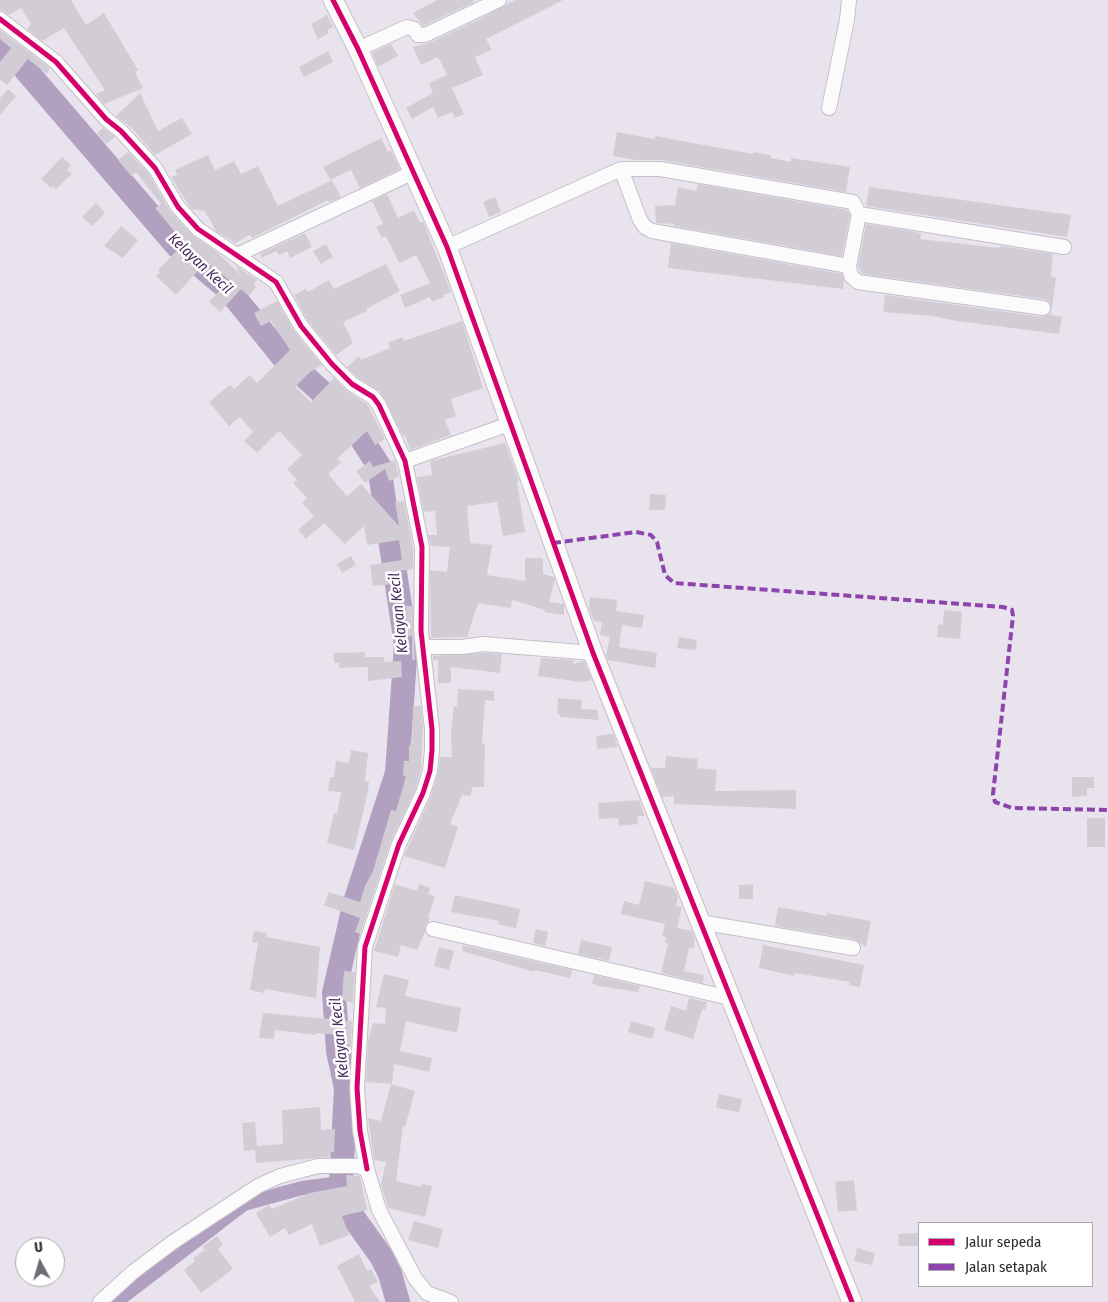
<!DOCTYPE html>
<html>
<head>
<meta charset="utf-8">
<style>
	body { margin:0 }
	#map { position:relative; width:1108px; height:1302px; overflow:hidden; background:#e9e3ee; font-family:"Fira Sans Condensed",sans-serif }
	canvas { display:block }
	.legend { position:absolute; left:918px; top:1222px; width:175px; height:65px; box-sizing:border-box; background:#fff; border:1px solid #aba9ad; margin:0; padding:6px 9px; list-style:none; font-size:15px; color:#2e2931 }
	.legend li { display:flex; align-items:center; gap:10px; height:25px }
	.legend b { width:25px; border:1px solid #aba9ad }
	.north { position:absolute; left:15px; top:1237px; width:50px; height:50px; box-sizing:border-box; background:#fff; border:1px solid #aba9ad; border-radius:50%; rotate:354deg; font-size:14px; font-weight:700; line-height:20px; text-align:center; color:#2e2931 }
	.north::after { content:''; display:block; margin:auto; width:18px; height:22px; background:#6f6a73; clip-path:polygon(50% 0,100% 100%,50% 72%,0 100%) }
</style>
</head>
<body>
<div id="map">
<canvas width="1108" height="1302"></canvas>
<ul class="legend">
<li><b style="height:6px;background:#d6006c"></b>Jalur sepeda</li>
<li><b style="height:6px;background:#8e44ad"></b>Jalan setapak</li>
</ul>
<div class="north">U</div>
</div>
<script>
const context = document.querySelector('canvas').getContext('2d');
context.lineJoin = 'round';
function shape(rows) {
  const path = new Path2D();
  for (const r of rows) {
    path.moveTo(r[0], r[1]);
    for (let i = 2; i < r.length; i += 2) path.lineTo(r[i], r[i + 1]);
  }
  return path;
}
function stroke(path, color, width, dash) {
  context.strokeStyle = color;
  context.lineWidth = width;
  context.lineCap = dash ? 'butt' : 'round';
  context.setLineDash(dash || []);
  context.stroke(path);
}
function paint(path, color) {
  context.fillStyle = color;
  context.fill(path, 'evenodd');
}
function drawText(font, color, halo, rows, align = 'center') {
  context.font = font + ' "Fira Sans Condensed",sans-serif';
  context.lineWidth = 5;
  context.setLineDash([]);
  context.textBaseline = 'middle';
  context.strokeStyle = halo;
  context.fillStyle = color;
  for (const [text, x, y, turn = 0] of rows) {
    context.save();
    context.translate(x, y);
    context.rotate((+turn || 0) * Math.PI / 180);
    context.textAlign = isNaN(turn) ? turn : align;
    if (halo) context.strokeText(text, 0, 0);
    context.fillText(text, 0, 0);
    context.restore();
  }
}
stroke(shape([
	[116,1302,244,1204,302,1188,341,1183]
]), '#b2a0c0', 14);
stroke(shape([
	[0,50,23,67,177,246,227,288,283,357,345,413,379,466,406,645,397,773,355,902,334,993,338,1051,346,1088,341,1183,353,1217,381,1256,390,1274,398,1302]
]), '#b2a0c0', 24);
paint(shape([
	[0,0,71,0,86,25,104,13,138,70,135,72,143,88,104,104,96,94,105,90,64,28,42,41,27,29,31,24,21,8,9,15,0,10],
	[437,0,473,0,474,2,423,26,413,13],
	[515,0,563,0,486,39,492,50,475,57,483,75,452,88,464,114,455,118,452,112,438,118,433,107,412,119,406,108,433,93,429,83,447,75,438,57,421,65,413,47,429,43,482,18],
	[327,15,333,27,327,30,329,33,318,39,311,24],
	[0,30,50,68,47,74,28,59,7,85,0,79,0,62,11,48,0,39],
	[391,44,398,56,378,67,372,52],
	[328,51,333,62,304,77,299,67],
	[8,89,16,96,0,115,0,98],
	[140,93,158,131,182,118,192,134,155,155,131,127,116,116],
	[103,128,115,137,106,144,97,133],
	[617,132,655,139,655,136,753,154,753,152,771,155,771,158,791,162,791,158,850,167,846,192,661,160,636,160,613,156],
	[381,138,388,152,391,150,400,169,360,188,351,170,330,180,323,167],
	[128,152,148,173,170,211,192,235,218,253,241,275,235,265,257,280,254,284,256,287,249,296,241,289,220,312,209,302,229,280,206,262,176,295,156,276,160,272,158,270,184,243,155,208,161,204,136,172,131,176,118,160],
	[208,155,215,170,234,161,241,174,258,166,278,206,332,180,341,197,329,202,328,200,252,238,250,235,235,243,216,231,205,211,191,209,171,177,177,175,175,170],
	[62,157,71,165,67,170,72,174,56,189,53,186,51,188,41,179],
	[698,184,847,210,850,215,842,256,674,226,674,224,656,223,655,206,675,205,678,187,696,191],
	[869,187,1071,215,1067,237,866,206],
	[387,194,398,218,414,210,420,223,423,221,451,292,443,295,444,297,432,302,430,297,405,308,400,295,430,283,416,255,399,263,386,236,382,238,376,227,383,224,372,201],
	[495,197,501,212,489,217,483,202],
	[96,203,105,213,92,226,82,217],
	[866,224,921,233,920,239,999,248,1000,246,1053,254,1051,277,1056,278,1051,315,1062,317,1059,334,957,321,933,316,883,312,885,295,1042,317,1050,314,1052,309,1049,301,1044,299,862,274,858,266],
	[121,226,138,240,123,258,104,246],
	[305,233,312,247,290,258,287,251,279,255,276,251,262,258,260,254],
	[671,243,842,274,844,281,843,289,668,268],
	[326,244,333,257,321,264,313,251],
	[386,264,400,291,366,309,367,311,343,322,353,343,336,355,308,321,294,295,306,289,308,292,329,280,334,289],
	[277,301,294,331,322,365,310,372,295,387,311,402,334,378,347,391,367,404,385,439,375,445,367,431,337,459,341,462,328,474,347,496,361,484,399,526,395,502,404,501,413,548,413,569,390,572,392,584,373,586,370,565,402,560,399,540,367,545,364,526,345,544,324,523,306,539,298,530,314,516,302,503,307,498,293,483,297,480,287,469,302,455,279,431,257,453,244,441,253,432,240,417,229,426,209,402,230,385,234,389,250,375,257,383,290,350,271,321,261,326,254,313],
	[462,321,483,388,451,399,456,416,445,420,451,435,410,450,405,435,403,436,380,392,357,377,347,367,359,356,361,360,390,348,388,343,402,337,404,341],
	[505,443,519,481,517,482,525,532,503,536,497,502,467,506,470,543,492,545,487,575,525,581,525,558,543,558,543,574,554,577,555,579,549,602,564,604,564,615,545,612,545,610,512,600,511,608,478,603,467,637,431,638,430,570,447,572,450,547,431,546,428,535,437,535,435,511,424,512,417,477,432,475,430,461],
	[395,460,399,477,389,481,385,469,365,483,356,471,370,461,373,467],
	[650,494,666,495,665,510,649,510],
	[351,556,356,565,342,573,337,564],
	[590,597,617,600,616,611,644,615,642,628,622,625,619,647,657,653,655,668,608,660,606,656,610,637,600,635,602,622,594,621,589,608],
	[406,606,413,606,415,660,412,660,412,636,407,636],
	[944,610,962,612,960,639,937,637,938,624,943,625],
	[679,637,697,640,696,650,677,648],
	[365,652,365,657,384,657,384,662,401,661,402,677,368,681,368,667,339,668,339,663,334,663,334,653],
	[483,653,502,654,500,673,451,667,451,683,438,683,438,660,433,660,433,656],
	[541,658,573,660,573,664,584,661,592,680,581,682,538,676],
	[458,689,494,691,494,701,485,700,482,744,485,744,484,787,472,787,471,796,462,795,450,824,458,827,445,868,404,856,431,796,438,773,440,757,452,757,451,731,454,706,457,706],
	[558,698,582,700,581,709,597,710,599,720,560,717,560,714,557,714],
	[413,706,421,706,423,729,421,769,415,790,391,841,360,934,355,932,360,918,324,905,329,892,360,902,365,886,373,871,391,810,396,811,406,776,403,776,404,761,409,761,409,745,412,745],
	[613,734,618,747,597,749,596,736],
	[351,750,368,753,365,781,369,782,367,796,354,850,327,843,334,813,337,814,341,792,328,791,330,777,334,777,336,761,349,763],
	[666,756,698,759,697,768,717,770,715,791,796,790,796,809,674,804,674,796,662,797,651,768,665,768],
	[1072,777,1094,777,1094,788,1087,788,1087,796,1072,797],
	[639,800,645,816,637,816,638,824,619,826,618,818,599,819,598,803],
	[1087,818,1105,818,1105,847,1087,847],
	[645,881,674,888,678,897,676,906,682,907,677,928,692,931,695,940,693,949,689,948,684,971,704,975,703,983,661,973,668,943,665,943,666,937,662,936,665,924,621,914,624,901,639,905],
	[395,884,417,891,419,884,430,888,428,894,435,896,428,918,430,919,425,927,425,932,417,950,401,945,398,957,374,951],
	[753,884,753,899,739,899,739,885],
	[455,895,520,909,516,928,498,924,499,921,451,912],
	[778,907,827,916,827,913,871,921,866,947,854,939,775,926],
	[536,929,548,932,545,946,533,943],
	[254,931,267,933,266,937,320,947,316,998,265,989,264,993,250,990,258,943,252,942],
	[581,940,612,947,609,961,578,954],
	[463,945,572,970,570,978,535,970,534,972,524,969,462,951],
	[763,945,864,965,860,987,849,985,850,982,795,973,794,976,759,968],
	[439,947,454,951,449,970,434,966],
	[344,971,355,972,353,1003,342,1000],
	[384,974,409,980,405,996,461,1008,457,1033,406,1021,400,1051,432,1058,429,1072,394,1064,392,1084,366,1082,368,1041,373,1023,385,1024,386,1008,376,1007],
	[594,975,640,986,638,992,599,986,592,983],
	[689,998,707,1002,705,1010,702,1009,693,1039,664,1030,671,1006,686,1011],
	[263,1013,352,1021,351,1045,340,1044,341,1035,316,1033,316,1035,275,1030,274,1039,259,1038],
	[631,1021,655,1028,652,1039,628,1032],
	[391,1084,415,1091,405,1127,403,1126,396,1181,421,1187,422,1184,432,1186,425,1217,388,1208,381,1185,386,1162,374,1160,368,1118,381,1121],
	[719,1094,742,1099,739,1112,716,1108],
	[320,1107,321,1130,335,1129,334,1152,331,1152,331,1157,256,1163,255,1150,244,1151,242,1123,255,1122,257,1146,283,1144,282,1110],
	[346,1175,360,1176,367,1210,342,1216,349,1235,320,1246,312,1224,289,1235,285,1228,270,1237,256,1213,269,1205,272,1209,310,1193,347,1186],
	[854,1180,857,1210,838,1212,835,1182],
	[414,1221,443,1229,438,1248,408,1240],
	[918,1233,918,1246,899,1246,898,1234],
	[217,1236,223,1245,218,1249,233,1269,201,1293,184,1270,195,1261,193,1258,205,1250,202,1247],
	[857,1248,875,1253,872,1265,854,1261],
	[359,1254,367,1271,371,1269,378,1282,369,1286,380,1302,355,1302,337,1266]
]), '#d2cdd5');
const street = shape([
	[0,19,56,62,106,119,121,131,155,168,178,207,198,229,276,282,301,326,332,364,352,384,373,397,379,405,405,461,422,547,421,631,432,729,432,750,430,771,423,793,399,844,365,947,357,1088,360,1131,367,1169],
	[358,49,407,27,414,29,418,35,425,35,499,0],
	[829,108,847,20,849,0],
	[621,169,640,220,645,227,652,231,849,266],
	[859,214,1064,247],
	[447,247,621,169,660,169,853,202,859,214,849,266,851,276,858,282,1043,308],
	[237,255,414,172],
	[405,461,512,423],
	[424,647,462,647,483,644,593,653],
	[700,922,853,948],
	[433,929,730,998],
	[100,1302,133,1272,173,1242,258,1186,280,1176,318,1166,357,1166,367,1169,379,1210,415,1278,427,1293,451,1302]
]);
const secondary = shape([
	[333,0,358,49,447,247,593,653,852,1302]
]);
stroke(street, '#c4bfc8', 16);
stroke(secondary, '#c4bfc8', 21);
stroke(street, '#fcfbfc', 14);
stroke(secondary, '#fcfbfc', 19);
stroke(shape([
	[553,543,636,532,651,535,657,542,665,575,674,583,1003,607,1012,610,1013,616,993,794,995,802,1012,808,1108,810]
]), '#8e44ad', 4, [8, 4]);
stroke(shape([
	[333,0,358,49,447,247,593,653,852,1302],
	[0,19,56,62,106,119,121,131,155,168,178,207,198,229,276,282,301,326,332,364,352,384,373,397,379,405,405,461,422,547,421,631,432,729,432,750,430,771,423,793,399,844,365,947,357,1088,360,1131,367,1169]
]), '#d6006c', 5);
drawText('italic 15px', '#4b2a5f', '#fff', [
	["Kelayan Kecil",200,264,43],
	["Kelayan Kecil",399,613,-96],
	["Kelayan Kecil",340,1038,-96]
]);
</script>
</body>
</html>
